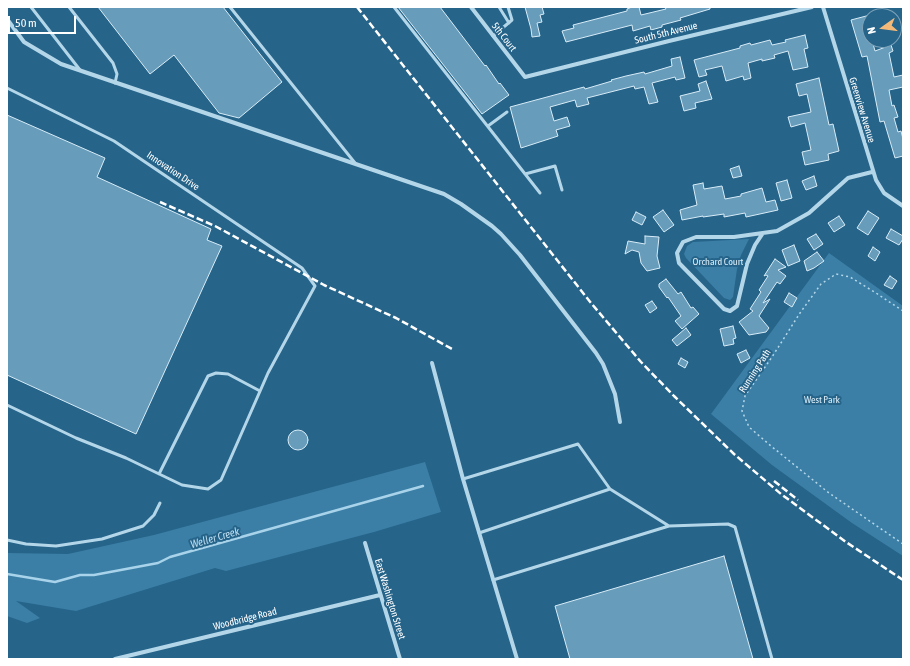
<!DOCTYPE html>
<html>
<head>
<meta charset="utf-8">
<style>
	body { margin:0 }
	#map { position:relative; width:910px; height:666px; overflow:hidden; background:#26648a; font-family:"Asap Condensed",sans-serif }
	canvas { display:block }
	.frame { position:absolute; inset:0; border:8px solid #fff; pointer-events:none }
	.north { position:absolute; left:862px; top:8px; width:40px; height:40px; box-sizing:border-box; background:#26648a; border:1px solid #7da2b9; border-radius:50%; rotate:256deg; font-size:11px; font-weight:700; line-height:16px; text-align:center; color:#fff }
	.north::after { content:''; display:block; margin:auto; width:14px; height:18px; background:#f2b979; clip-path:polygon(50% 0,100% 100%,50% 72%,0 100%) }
	.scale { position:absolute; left:8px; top:16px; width:68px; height:18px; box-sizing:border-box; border:2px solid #fff; border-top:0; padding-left:5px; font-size:12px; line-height:14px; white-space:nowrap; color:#fff; -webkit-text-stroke:3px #26648a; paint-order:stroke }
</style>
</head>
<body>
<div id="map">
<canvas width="910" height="666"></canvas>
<div class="frame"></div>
<div class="north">N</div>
<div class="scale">50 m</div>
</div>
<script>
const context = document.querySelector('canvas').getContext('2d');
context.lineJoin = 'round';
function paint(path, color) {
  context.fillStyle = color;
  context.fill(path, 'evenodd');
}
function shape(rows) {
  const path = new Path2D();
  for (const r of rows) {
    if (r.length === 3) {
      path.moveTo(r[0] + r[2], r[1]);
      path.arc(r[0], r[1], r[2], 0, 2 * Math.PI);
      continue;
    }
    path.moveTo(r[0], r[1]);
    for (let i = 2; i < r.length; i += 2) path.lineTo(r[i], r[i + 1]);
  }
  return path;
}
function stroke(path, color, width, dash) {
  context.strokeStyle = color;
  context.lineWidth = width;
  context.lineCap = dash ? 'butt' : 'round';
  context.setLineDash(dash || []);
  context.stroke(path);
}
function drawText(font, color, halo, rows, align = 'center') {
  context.font = font + ' "Asap Condensed",sans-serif';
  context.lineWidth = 4;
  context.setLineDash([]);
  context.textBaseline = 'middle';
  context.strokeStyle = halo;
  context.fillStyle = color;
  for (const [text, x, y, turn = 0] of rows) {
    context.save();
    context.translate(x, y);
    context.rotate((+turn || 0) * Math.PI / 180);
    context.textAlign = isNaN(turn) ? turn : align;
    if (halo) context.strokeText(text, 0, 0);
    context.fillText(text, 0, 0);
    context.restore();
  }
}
paint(shape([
	[749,239,741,255,737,269,733,297,730,300,724,298,686,258,684,254,687,246,693,242],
	[829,253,903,306,903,556,852,523,772,465,711,414],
	[425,462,441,512,374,532,226,571,215,568,76,611,16,601,40,618,27,623,7,616,7,553,68,554,154,535]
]), '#3b7fa6');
stroke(shape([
	[7,574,55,582,80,575,94,575,158,563,170,557,423,486]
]), '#a8d3ea', 2.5);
const building = shape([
	[98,7,223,7,282,82,239,118,219,113,174,55,150,74,98,7],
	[398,7,440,7,485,66,486,65,499,84,500,83,509,95,482,114,398,7],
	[525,7,542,7,544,14,540,15,542,22,537,23,540,36,532,37,531,29,525,7],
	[632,7,639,7,641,15,666,9,665,7,710,7,710,9,680,18,681,20,662,25,662,27,651,30,650,26,633,31,632,25,566,42,562,31,574,28,573,25,627,11,627,9,632,7],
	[870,15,870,40,872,40,875,51,891,45,893,51,889,53,894,77,903,75,903,87,889,90,892,106,894,105,898,117,894,118,898,132,901,131,903,139,903,156,895,158,884,121,880,122,867,56,862,57,851,20,870,15],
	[805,35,808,48,804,49,808,67,793,70,788,51,774,55,775,58,762,61,762,59,748,63,751,78,744,80,743,76,726,81,722,66,705,70,707,75,699,77,694,60,740,48,740,46,750,43,751,45,770,40,772,45,786,42,785,40,805,35],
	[680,57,685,78,676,80,675,77,652,83,658,102,649,104,644,87,635,89,634,86,587,98,589,104,577,107,575,100,550,107,554,121,567,117,570,126,556,130,558,136,521,148,510,107,584,87,585,89,612,81,611,80,626,76,644,72,645,74,672,66,671,59,680,57],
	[819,78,829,125,833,124,839,151,828,154,829,160,805,165,802,152,811,150,805,123,791,127,788,117,811,112,807,94,799,96,796,84,819,78],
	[706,81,712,99,695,103,696,108,684,111,680,96,700,91,698,84,706,81],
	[7,115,105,158,97,177,211,229,207,240,222,246,136,434,7,375,7,115],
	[739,166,742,176,733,178,730,169,739,166],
	[814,176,817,186,806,190,802,181,814,176],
	[787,180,792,198,781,201,776,183,787,180],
	[703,183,704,189,722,186,725,199,741,196,741,194,762,188,766,202,775,200,778,210,746,217,745,213,724,217,724,214,703,217,703,216,682,220,680,210,697,205,693,185,703,183],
	[663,210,674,225,664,232,653,217,663,210],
	[868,211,879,218,868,235,857,228,868,211],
	[636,212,646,217,642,225,632,220,636,212],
	[839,216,845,225,834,232,828,223,839,216],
	[891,229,903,236,903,239,899,245,886,238,891,229],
	[816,234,823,244,814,250,807,239,816,234],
	[645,236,659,237,657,256,660,268,647,271,641,263,639,252,632,250,625,254,628,241,645,244,645,236],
	[794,245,800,261,788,266,782,250,794,245],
	[873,247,880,252,875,261,868,256,873,247],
	[817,252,824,261,814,268,807,271,804,261,817,252],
	[775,259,786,267,778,270,786,276,780,284,777,282,763,303,770,299,759,316,769,328,766,332,749,335,739,322,753,311,750,309,761,292,759,290,768,276,766,275,764,276,775,259],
	[890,276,897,281,892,289,884,285,890,276],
	[666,279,678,294,681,292,691,308,693,307,699,314,682,329,675,321,681,316,668,297,667,298,659,287,659,284,666,279],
	[789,293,797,298,792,307,784,302,789,293],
	[652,301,657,308,650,313,645,305,652,301],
	[733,326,736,338,733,339,734,344,724,346,720,329,733,326],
	[686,328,691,335,677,346,672,340,686,328],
	[746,350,750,358,741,363,737,354,746,350],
	[681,358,688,362,685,368,678,364,681,358],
	[298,440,10],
	[724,556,753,659,570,659,555,606,724,556]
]);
paint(building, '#679cbb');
stroke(building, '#d8ecf7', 1);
stroke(shape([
	[903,311,876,293,850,277,836,274,821,284,800,313,772,357,745,396,742,411,749,427,771,446,829,493,903,544]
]), '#b4d6e9', 1.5, [2, 3]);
stroke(shape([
	[31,7,80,70],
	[69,7,113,63,117,74,115,83],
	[230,7,355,163],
	[394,7,540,193],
	[499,7,509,23],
	[493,36,512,20,508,7],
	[7,88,114,141,302,268,315,286,268,373,221,480,208,489,182,485,126,458,76,438,7,405],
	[488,126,507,112],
	[525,174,555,166,562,190],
	[159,474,208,376,216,373,228,374,260,391],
	[463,479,578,444,610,489,479,533],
	[610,489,669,526,728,524,735,527,772,659],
	[7,540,26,544,56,546,102,539,143,526,154,515,160,503],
	[493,580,669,526]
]), '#b4d6e9', 3);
stroke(shape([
	[471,7,525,77,669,41,812,7],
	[823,7,876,180,884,193,903,206],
	[7,19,24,42,61,64,444,194,461,204,492,226,501,234,520,255,596,353,603,364,615,394,620,422],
	[763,233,755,245,747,264,737,306,730,311,724,309,679,263,677,253,683,242,696,237,734,237,777,231,809,213,848,178,872,172],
	[432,363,463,479,517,659],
	[365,543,400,659],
	[115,659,380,595]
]), '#b4d6e9', 4);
stroke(shape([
	[357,7,591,303,641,362,674,396,734,454,781,494,846,542,903,580],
	[160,202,215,226,324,285,396,318,452,349],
	[774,481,798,500]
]), '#fff', 2.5, [7, 3]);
drawText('10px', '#fff', '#26648a', [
	["South 5th Avenue",666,33,-14],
	["5th Court",504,37,52],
	["Greenview Avenue",862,110,73],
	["Innovation Drive",173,171,34],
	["Running Path",755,371,-57],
	["East Washington Street",390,599,73],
	["Woodbridge Road",245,619,-14]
]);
drawText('10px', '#d8ecf7', '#26648a', [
	["Orchard Court",718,262],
	["West Park",822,400]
]);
drawText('italic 11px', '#bfdff1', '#26648a', [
	["Weller Creek",215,538,-16]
]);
</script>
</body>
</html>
